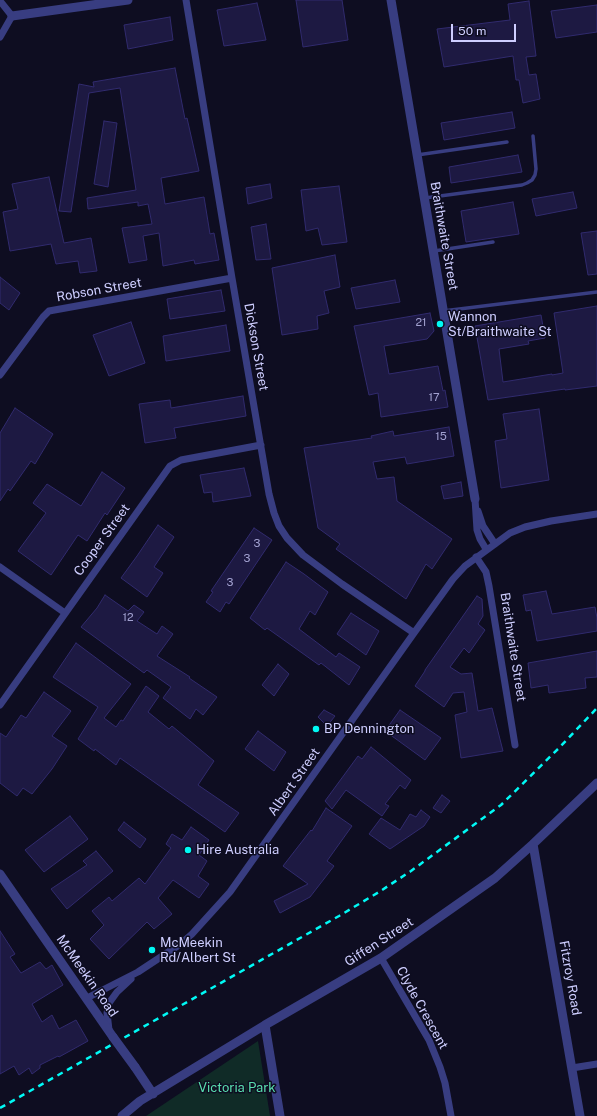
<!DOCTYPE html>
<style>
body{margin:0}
#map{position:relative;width:597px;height:1116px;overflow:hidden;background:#0e0d21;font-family:"Public Sans",sans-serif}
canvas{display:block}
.scale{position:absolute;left:451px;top:24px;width:65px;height:18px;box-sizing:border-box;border:2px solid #ceceff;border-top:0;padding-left:5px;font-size:12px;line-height:14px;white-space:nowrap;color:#ceceff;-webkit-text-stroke:3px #0e0d21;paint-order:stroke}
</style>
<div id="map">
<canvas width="597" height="1116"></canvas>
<div class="scale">50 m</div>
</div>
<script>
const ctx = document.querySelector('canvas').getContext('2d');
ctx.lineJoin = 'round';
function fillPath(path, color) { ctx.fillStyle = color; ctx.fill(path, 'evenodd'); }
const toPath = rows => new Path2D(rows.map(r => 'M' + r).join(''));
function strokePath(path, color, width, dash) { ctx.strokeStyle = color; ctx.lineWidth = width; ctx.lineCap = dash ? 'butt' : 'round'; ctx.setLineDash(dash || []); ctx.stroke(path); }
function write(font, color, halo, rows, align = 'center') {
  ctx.font = font + ' "Public Sans",sans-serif'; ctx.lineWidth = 3; ctx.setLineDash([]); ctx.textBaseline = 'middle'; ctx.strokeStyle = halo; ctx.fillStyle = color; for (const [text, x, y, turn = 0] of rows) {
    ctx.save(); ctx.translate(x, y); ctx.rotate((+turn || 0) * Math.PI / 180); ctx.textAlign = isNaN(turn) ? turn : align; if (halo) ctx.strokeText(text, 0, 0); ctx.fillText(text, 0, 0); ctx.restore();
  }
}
fillPath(toPath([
 [258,1041,270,1116,146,1116]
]), '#102b27');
const building = toPath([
 [296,0,342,0,348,40,303,47,296,0],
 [529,1,536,56,526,57,529,75,536,74,540,99,523,103,519,80,516,80,513,56,444,67,437,29,510,20,508,4,529,1],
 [257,3,266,40,224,46,217,10,257,3],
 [597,5,597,32,556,38,551,11,597,5],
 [170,17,173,40,128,49,124,25,170,17],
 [175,68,185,119,187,118,199,171,161,178,165,204,204,197,210,234,214,233,219,260,195,264,194,260,163,266,159,233,143,236,147,260,129,263,122,228,152,224,148,204,138,206,138,202,88,209,87,198,136,190,120,88,89,93,71,212,59,211,79,84,94,87,93,82,175,68],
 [512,112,515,128,444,140,441,123,512,112],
 [104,121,117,123,108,187,94,184,104,121],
 [518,155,522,172,451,183,449,167,518,155],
 [49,177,64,243,91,238,97,271,80,273,78,261,56,264,51,244,10,251,3,212,18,209,12,184,49,177],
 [270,184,272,198,248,204,246,188,270,184],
 [339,186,347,242,322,245,318,228,306,231,301,190,339,186],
 [573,192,577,208,536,216,532,199,573,192],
 [513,202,519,234,466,242,461,211,513,202],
 [266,224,271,259,256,260,251,227,266,224],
 [597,231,597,274,588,275,581,233,597,231],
 [335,255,340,287,324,291,329,313,317,316,318,329,282,335,272,268,335,255],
 [0,277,20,293,9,310,0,303,0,277],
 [395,280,400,302,356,309,351,288,395,280],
 [221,290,225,311,170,319,167,299,221,290],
 [597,306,597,386,565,390,565,389,488,400,475,326,541,315,545,338,528,341,529,344,499,349,503,382,552,374,552,375,563,373,554,313,597,306],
 [430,313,434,331,427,339,384,346,389,374,438,366,443,391,445,390,448,407,381,417,378,393,369,395,354,326,430,313],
 [131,322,145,363,109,376,93,335,131,322],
 [226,325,230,351,166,361,163,336,226,325],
 [243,396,246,416,174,428,176,438,145,443,139,404,170,400,171,408,243,396],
 [15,408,53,434,35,464,31,461,10,491,8,489,0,501,0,433,15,408],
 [539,409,549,480,501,488,495,441,507,439,503,414,539,409],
 [449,427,454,456,407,464,405,457,373,462,377,479,394,477,397,501,452,539,432,569,426,564,406,599,336,549,340,544,318,528,304,448,372,438,371,436,393,431,394,436,449,427],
 [244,468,251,496,213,502,212,492,204,493,200,475,244,468],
 [102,472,125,488,107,515,105,513,87,541,78,535,51,575,18,551,46,513,33,503,47,484,81,506,102,472],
 [461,482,463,496,444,499,441,486,461,482],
 [158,525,174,537,154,567,163,573,147,597,121,578,137,556,158,525],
 [254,528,272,540,229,604,226,602,220,612,206,602,213,592,211,591,254,528],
 [286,562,304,574,328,592,315,615,310,611,299,629,336,657,339,653,360,667,349,685,321,663,319,665,267,628,265,630,250,618,286,562],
 [546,591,552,614,595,607,597,618,597,631,537,641,531,610,526,611,523,595,546,591],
 [105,595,128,611,134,605,144,612,137,621,157,634,162,626,173,634,157,656,190,677,189,678,217,697,203,715,196,709,190,719,163,698,171,687,147,670,144,673,81,627,97,608,105,595],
 [477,596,482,599,483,616,478,624,485,630,469,653,464,648,450,667,461,674,472,673,478,711,492,708,503,751,461,758,455,715,467,712,464,692,453,693,444,707,415,686,425,671,425,670,477,596],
 [351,613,379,631,366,655,337,634,351,613],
 [76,643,131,684,104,718,116,727,121,720,123,721,146,686,159,696,148,712,169,729,172,726,214,761,198,785,239,813,225,832,120,758,116,765,95,749,94,751,78,739,98,707,53,677,76,643],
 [597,651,597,677,585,678,586,688,549,693,548,685,531,688,528,663,597,651],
 [278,664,289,674,274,696,262,685,278,664],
 [44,692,71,711,52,736,67,746,52,769,32,794,23,788,17,796,0,783,0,733,6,737,21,715,26,718,44,692],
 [324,710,335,716,327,726,318,717,324,710],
 [400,710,441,738,425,760,385,731,400,710],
 [258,731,286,752,274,771,245,749,258,731],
 [371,747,411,780,405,789,400,785,385,804,389,806,382,816,346,790,332,809,325,801,358,756,362,759,371,747],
 [442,795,450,801,441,813,433,808,442,795],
 [326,808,352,826,327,861,334,866,310,897,280,913,274,901,308,884,283,866,311,830,312,831,326,808],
 [421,810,430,817,424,826,390,849,369,834,381,818,400,830,410,814,416,817,421,810],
 [70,816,88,839,44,872,25,850,70,816],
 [124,822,146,839,140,848,118,830,124,822],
 [191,827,209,840,199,855,207,861,198,876,209,884,199,898,173,880,158,898,172,914,154,929,147,922,109,959,90,939,104,925,92,911,109,897,112,901,139,878,145,884,171,848,166,844,172,834,182,840,191,827],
 [96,851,113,871,67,909,51,889,87,865,83,861,96,851],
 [0,931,15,954,10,957,21,973,40,962,46,969,52,965,63,985,32,1004,42,1022,52,1015,59,1029,76,1020,88,1041,59,1057,58,1056,40,1065,40,1068,32,1074,29,1068,19,1075,14,1066,0,1074,0,931]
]);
fillPath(building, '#1d1942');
strokePath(building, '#312b6e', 1);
strokePath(toPath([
 [417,155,507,142],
 [425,198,522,185,527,183,532,180,535,175,536,169,533,136],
 [434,251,493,242],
 [443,311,597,292]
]), '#383d81', 3.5);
strokePath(toPath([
 [186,0,232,278,269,494,274,513,279,526,287,538,303,555,342,584,414,633],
 [0,1,12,16,0,37],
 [0,375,43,317,49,311,232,278],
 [475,499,477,530,480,539,486,549],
 [478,511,483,526,495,544],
 [476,557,486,572,489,586,515,745],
 [0,567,65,613],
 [0,705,170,466,181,460,261,445],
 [381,958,429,1040,440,1067,445,1083,451,1116],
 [87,998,138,972,182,943,192,934,230,892,414,633,453,579,465,566,510,533,525,527,551,521,597,514],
 [109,1030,107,1013,109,1003,117,992,131,979],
 [572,1068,597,1064]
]), '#383d81', 7);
strokePath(toPath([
 [391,0,475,499],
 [12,16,128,0],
 [533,844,580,1116],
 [0,874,113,1037],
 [265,1025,280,1116],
 [135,1067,153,1094],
 [122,1116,140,1101,265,1025,381,958,495,878,533,844,597,783]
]), '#383d81', 9);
strokePath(toPath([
 [0,1108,339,916,379,892,411,871,501,805,559,748,597,708]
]), '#00f9f5', 2.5, [6, 5]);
strokePath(toPath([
 [113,1037,135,1067]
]), '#383d81', 9);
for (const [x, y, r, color] of [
 [440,324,4,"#00f9f5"],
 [316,729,4,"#00f9f5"],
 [188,850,4,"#00f9f5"],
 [152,950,4,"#00f9f5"]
]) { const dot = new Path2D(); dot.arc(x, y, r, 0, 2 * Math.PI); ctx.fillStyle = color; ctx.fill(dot); strokePath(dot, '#0e0d21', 1.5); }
write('11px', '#a2a1d0', null, [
 ["21",421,323],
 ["17",434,398],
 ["15",441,437],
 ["3",257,544],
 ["3",247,559],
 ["3",230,583],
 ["12",128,618]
]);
write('13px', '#ceceff', '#0e0d21', [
 ["Braithwaite Street",444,236,80],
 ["Robson Street",99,290,-10],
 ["Dickson Street",256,347,80],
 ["Cooper Street",102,540,-54],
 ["Braithwaite Street",513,647,81],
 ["Albert Street",294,782,-55],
 ["Giffen Street",379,942,-33],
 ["McMeekin Road",87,976,55],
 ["Fitzroy Road",570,978,80],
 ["Clyde Crescent",422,1008,61]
]);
write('13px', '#ceceff', '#0e0d21', [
 ["Wannon",448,317],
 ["St/Braithwaite St",448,332],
 ["BP Dennington",324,729],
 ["Hire Australia",196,850],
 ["McMeekin",160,943],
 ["Rd/Albert St",160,958]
], 'left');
write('13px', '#59dfaf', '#0e0d21', [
 ["Victoria Park",237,1088]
]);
</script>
